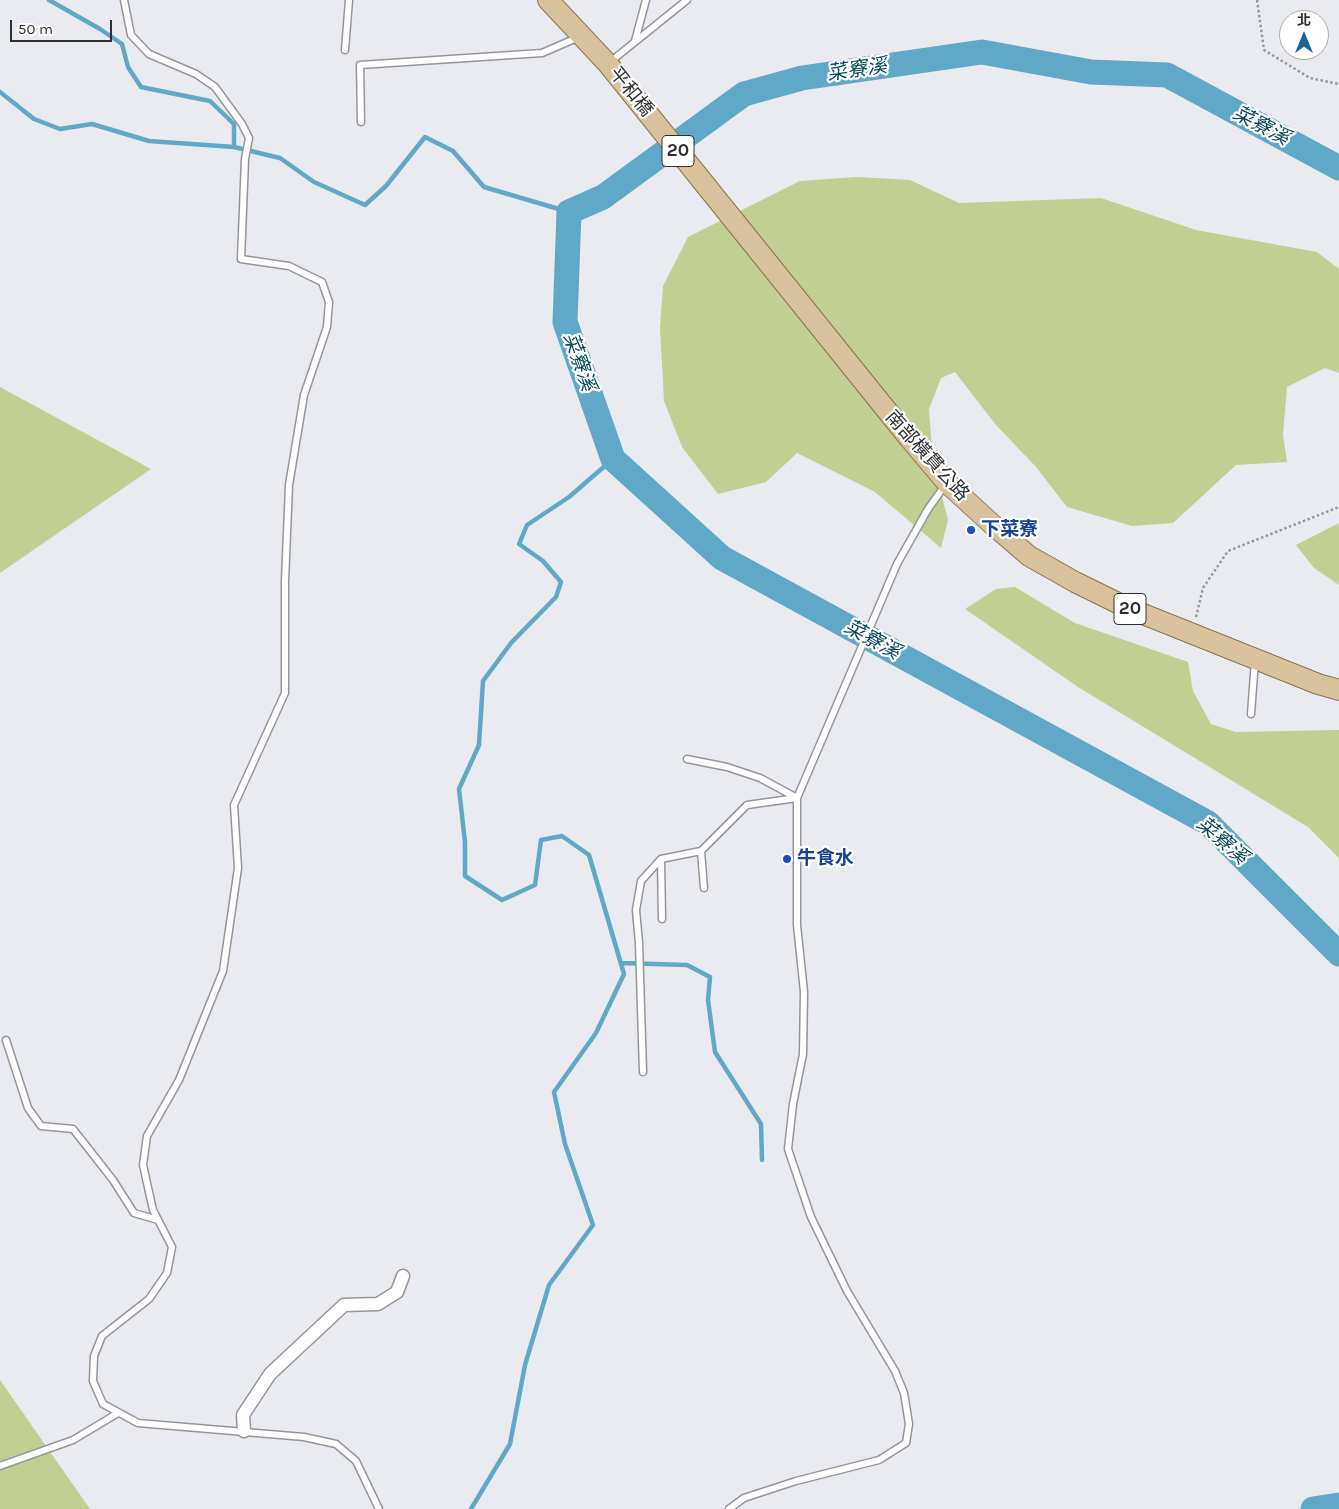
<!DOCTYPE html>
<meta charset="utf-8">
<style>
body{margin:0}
#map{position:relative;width:1339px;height:1509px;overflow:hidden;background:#e9ebf0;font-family:Karla,"Noto Sans TC",sans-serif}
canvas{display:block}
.north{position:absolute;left:1279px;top:10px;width:50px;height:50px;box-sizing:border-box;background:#fff;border:1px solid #ababac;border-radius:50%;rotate:0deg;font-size:14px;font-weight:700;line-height:20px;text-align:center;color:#2d2e30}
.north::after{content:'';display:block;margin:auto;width:18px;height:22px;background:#1a6599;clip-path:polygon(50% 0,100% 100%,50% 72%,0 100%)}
.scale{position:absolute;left:10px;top:20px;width:102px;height:22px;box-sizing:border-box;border:2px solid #2d2e30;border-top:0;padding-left:6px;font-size:15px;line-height:18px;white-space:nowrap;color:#2d2e30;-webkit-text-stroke:4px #fff;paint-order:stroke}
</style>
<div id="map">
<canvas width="1339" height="1509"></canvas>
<div class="north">北</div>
<div class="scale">50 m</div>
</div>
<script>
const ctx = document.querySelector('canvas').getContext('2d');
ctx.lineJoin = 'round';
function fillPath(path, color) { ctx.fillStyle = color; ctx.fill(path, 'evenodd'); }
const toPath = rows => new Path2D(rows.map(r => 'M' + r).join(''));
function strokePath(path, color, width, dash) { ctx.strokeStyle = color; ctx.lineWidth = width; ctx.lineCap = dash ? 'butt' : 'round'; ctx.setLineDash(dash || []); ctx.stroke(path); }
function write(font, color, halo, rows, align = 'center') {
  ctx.font = font + ' Karla,"Noto Sans TC",sans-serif'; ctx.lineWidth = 4.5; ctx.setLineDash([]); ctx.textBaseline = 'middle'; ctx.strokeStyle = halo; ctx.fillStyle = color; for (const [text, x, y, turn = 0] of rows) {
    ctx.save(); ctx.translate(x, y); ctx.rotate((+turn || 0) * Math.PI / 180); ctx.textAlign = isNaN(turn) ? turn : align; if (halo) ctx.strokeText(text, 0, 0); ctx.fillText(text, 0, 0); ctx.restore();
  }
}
fillPath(toPath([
 [857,177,910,180,959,203,1101,198,1196,230,1317,252,1339,269,1339,373,1325,368,1287,387,1283,435,1287,462,1236,465,1173,523,1132,526,1067,507,1036,467,996,425,955,372,941,378,929,409,933,462,948,520,941,548,875,492,797,453,766,482,718,494,682,447,664,401,660,328,663,286,688,237,800,181],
 [0,387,151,469,0,573],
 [1339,523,1339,585,1314,568,1296,545],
 [1015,587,1075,623,1188,662,1193,691,1211,724,1236,732,1339,730,1339,858,1308,827,1078,687,965,609,996,589],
 [0,1380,90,1509,0,1509]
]), '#c2cf92');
strokePath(toPath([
 [49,0,100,29,122,44,128,67,141,87,210,101,234,124,234,147],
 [0,92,34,119,60,129,92,124,149,141,234,147,280,158,314,182,365,205,386,186,425,137,453,151,484,187,569,212],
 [621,963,687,965,710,977,708,1000,715,1052,761,1124,762,1160],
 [471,1509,510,1444,525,1365,549,1285,593,1225,565,1144,554,1092,596,1033,624,974,589,855,562,836,541,840,535,885,502,900,465,876,465,842,459,789,479,745,483,681,511,643,556,597,561,582,543,561,519,544,527,525,569,497,613,459]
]), '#5fa8c7', 4.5);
strokePath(toPath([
 [1339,168,1167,75,1091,72,982,52,802,78,744,94,603,197,569,212,565,322,613,459,722,558,1208,823,1339,954],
 [1313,1509,1339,1505]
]), '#5fa8c7', 25);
const lane = toPath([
 [124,0,131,35,149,54,196,74,215,87,242,124,249,138,245,159,241,259,289,266,322,282,329,302,327,327,304,395,289,485,285,581,285,693,234,805,238,868,223,971,179,1080,147,1136,143,1165,153,1210,172,1247,167,1273,149,1299,102,1336,94,1356,93,1381,103,1404,138,1423,304,1437,336,1444,356,1461,379,1509],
 [635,41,646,0],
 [345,50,349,0],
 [610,62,687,0],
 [361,122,360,65,542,53,579,37],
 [1251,714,1255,661],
 [701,851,704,888],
 [661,859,662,919],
 [6,1040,28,1108,41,1126,73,1129,113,1180,134,1213,158,1220],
 [643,1072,639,943,636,910,641,881,661,859,701,851,747,805,797,798,760,778,727,767,687,759],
 [0,1466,73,1440,118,1413],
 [729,1509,744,1498,796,1481,879,1460,906,1443,909,1424,904,1393,895,1371,847,1291,811,1217,788,1149,793,1104,803,1054,804,992,797,925,797,798,897,564,928,509,946,484]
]);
const street = toPath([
 [244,1431,243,1415,270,1374,344,1305,378,1304,397,1292,403,1276]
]);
const primary = toPath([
 [548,0,608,64,909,438,947,483,993,525,1029,556,1075,582,1128,608,1318,684,1339,690]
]);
strokePath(lane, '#94969b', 9);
strokePath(street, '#94969b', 15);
strokePath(primary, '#8a744b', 22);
strokePath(toPath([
 [1257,0,1264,50,1310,78,1339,84],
 [1196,617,1203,588,1228,551,1339,507]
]), '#96989b', 2.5, [2.5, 2.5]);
strokePath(lane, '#fff', 6);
strokePath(street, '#fff', 12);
strokePath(primary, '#d7c29b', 20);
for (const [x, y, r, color] of [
 [971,530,5,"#1a4fb4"],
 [787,859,5,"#1a4fb4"]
]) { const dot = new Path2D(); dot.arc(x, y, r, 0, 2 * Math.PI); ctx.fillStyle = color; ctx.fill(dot); strokePath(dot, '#fff', 2); }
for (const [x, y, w] of [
 [678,151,32],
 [1130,609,32]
]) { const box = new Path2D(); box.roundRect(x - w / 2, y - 15.5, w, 31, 4); ctx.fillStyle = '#fff'; ctx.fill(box); strokePath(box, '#2d2e30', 1); }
write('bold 18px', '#2d2e30', null, [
 ["20",678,151],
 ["20",1130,609]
]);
write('19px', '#2d2e30', '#fff', [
 ["平和橋",631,92,51],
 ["南部橫貫公路",927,456,48]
]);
write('bold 19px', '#164399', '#fff', [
 ["下菜寮",981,530],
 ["牛食水",797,859]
], 'left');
write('italic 20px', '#05465c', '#fff', [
 ["菜竂溪",857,70,-8],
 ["菜竂溪",1261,126,28],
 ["菜竂溪",579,362,71],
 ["菜竂溪",872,640,29],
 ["菜竂溪",1222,841,41]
]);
</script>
